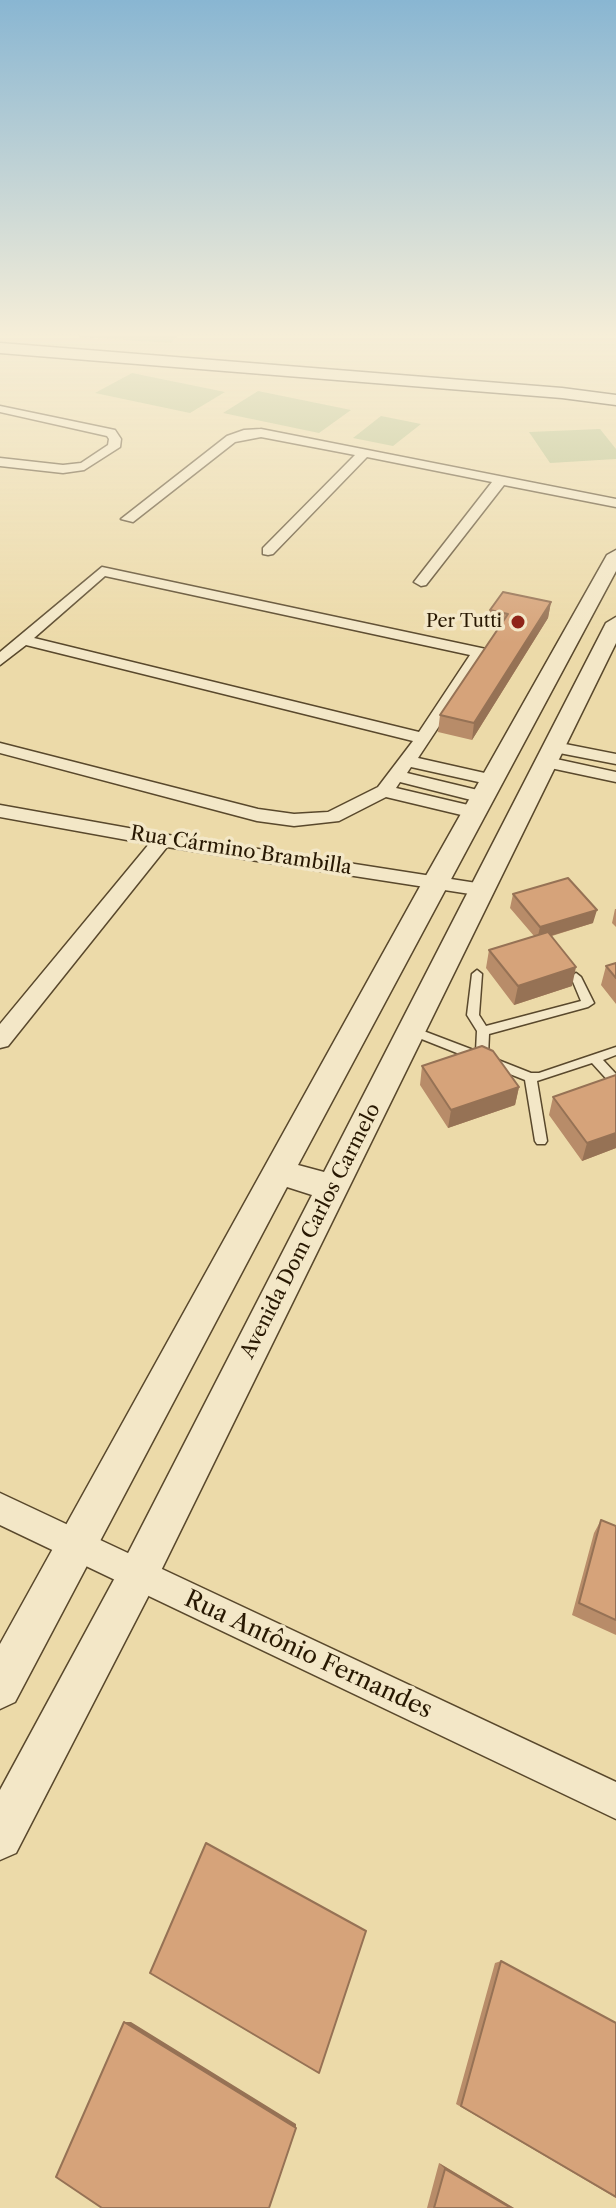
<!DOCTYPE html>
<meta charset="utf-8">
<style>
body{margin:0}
canvas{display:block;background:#ecdaa9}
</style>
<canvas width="616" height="2208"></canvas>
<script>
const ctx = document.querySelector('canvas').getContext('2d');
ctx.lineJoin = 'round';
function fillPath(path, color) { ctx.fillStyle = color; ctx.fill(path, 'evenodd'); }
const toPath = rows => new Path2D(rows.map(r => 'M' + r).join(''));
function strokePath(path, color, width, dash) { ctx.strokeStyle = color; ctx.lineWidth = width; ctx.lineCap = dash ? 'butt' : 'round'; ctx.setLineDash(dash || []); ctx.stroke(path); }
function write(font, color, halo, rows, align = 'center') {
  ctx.font = font + ' "Libre Caslon Text",serif'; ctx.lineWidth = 7; ctx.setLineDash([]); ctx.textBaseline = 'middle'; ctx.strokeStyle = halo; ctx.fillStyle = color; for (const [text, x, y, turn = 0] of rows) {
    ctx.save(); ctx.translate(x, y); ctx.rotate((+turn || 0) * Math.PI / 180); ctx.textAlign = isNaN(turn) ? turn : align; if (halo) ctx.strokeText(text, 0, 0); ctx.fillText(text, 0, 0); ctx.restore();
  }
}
fillPath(toPath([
 [81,333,180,333,171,343,78,337],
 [132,373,225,392,190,413,95,393],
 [258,391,351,410,319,433,223,413],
 [381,416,421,424,393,446,353,438],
 [600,429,616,449,616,459,550,463,529,432]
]), '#b5c08a');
const service = toPath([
 [477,970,482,974,479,1015,486,1026,581,1001,571,977,576,973,581,977,594,1003,588,1007,489,1034,488,1056,531,1073,539,1073,616,1047,616,1055,603,1060,616,1074,616,1086,612,1085,592,1063,537,1081,547,1141,545,1144,537,1144,535,1141,525,1080,409,1034,407,1031,413,1027,476,1051,477,1031,467,1015,472,974,477,970]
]);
const minor = toPath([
 [0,406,115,430,121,439,120,447,84,470,63,473,0,466,0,458,63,465,81,463,108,445,109,439,107,436,0,412,0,406],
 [261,429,616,499,616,507,504,485,426,585,421,586,414,582,492,482,367,457,273,554,268,555,263,554,263,548,355,455,261,437,235,442,133,522,121,519,227,436,244,430,261,429],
 [102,567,486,649,488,652,418,758,498,776,501,780,492,785,411,767,407,773,490,793,492,797,483,803,400,782,396,788,481,808,483,812,474,818,386,797,339,821,294,826,257,821,0,753,0,743,258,809,294,814,328,812,378,787,413,741,26,645,0,665,0,652,102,567],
 [105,576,470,655,419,732,34,638,105,576],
 [555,742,616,754,616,764,549,751,546,747,549,743,555,742],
 [547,757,616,772,616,782,541,766,538,762,541,758,547,757],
 [0,805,162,834,483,884,493,890,483,896,167,847,8,1046,0,1048,0,1024,149,844,0,817,0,805],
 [0,1493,616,1782,616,1819,0,1525,0,1493]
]);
const tertiary = toPath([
 [616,550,616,571,298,1165,324,1172,606,623,616,617,616,643,152,1589,16,1853,0,1860,0,1790,124,1561,312,1195,287,1187,15,1702,0,1709,0,1644,423,881,607,555,616,550]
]);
const secondary = toPath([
 [0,343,562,388,616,395,616,405,562,398,0,353,0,343]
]);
strokePath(service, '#59482c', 3);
strokePath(minor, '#59482c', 3);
strokePath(tertiary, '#59482c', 3);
strokePath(secondary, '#281802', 3);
fillPath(service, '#f3e7c7');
fillPath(minor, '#f3e7c7');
fillPath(tertiary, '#f3e7c7');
fillPath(secondary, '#f3e7c7');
fillPath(toPath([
 [551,602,548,618,472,740,438,732,440,715,498,629,488,627,490,610],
 [513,894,593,923,552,936,572,986,514,1005,486,968,489,950,534,936,510,908],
 [615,909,616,909,616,927,612,923],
 [616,963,616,1004,601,985,606,966],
 [422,1066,519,1087,515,1105,448,1128,420,1085],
 [616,1075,616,1148,582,1161,549,1115,553,1097],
 [601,1520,616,1526,616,1635,572,1615,594,1533],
 [501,1961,616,2023,616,2198,456,2104,495,1963],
 [439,2163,514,2208,427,2208]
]), '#b88c69');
fillPath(toPath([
 [551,602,548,618,472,740,474,723],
 [597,910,593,923,537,940,540,927],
 [576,967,572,986,514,1005,518,986],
 [519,1087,515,1105,448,1128,451,1110],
 [616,1133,616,1148,582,1161,587,1143],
 [124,2022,131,2022,296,2124,296,2128],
 [439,2163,514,2208,511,2208,445,2169]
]), '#967255');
const building = toPath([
 [503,592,551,602,474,723,440,715,508,614,490,610,503,592],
 [568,878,597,910,540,927,513,894,568,878],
 [548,932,576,967,518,986,489,950,548,932],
 [616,963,616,978,606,966,616,963],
 [482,1046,493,1051,519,1087,451,1110,422,1066,482,1046],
 [616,1075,616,1133,587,1143,553,1097,616,1075],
 [601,1520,616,1526,616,1620,579,1603,601,1520],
 [206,1843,366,1931,319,2073,150,1973,206,1843],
 [501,1961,616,2023,616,2197,461,2106,501,1961],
 [124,2022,296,2128,269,2208,102,2208,56,2177,124,2022],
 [445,2169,511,2208,434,2208,445,2169]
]);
fillPath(building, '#d6a37a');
strokePath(building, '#967255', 2);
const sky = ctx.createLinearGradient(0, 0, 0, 643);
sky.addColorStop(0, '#89b6d2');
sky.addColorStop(0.52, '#f6eed8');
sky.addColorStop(1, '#f6eed800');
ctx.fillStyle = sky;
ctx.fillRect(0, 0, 616, 643);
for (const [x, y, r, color] of [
 [518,622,8,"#8f2418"]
]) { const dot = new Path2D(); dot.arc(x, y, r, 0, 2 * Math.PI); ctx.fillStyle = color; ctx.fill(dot); strokePath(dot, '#f3e7c7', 3); }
write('18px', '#281802', '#f3e7c7', [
 ["Per Tutti",502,622]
], 'right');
write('20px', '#281802', '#f3e7c7', [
 ["Rua Cármino Brambilla",241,851,9],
 ["Avenida Dom Carlos Carmelo",311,1231,-63]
]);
write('24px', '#281802', '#f3e7c7', [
 ["Rua Antônio Fernandes",308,1655,25]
]);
</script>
